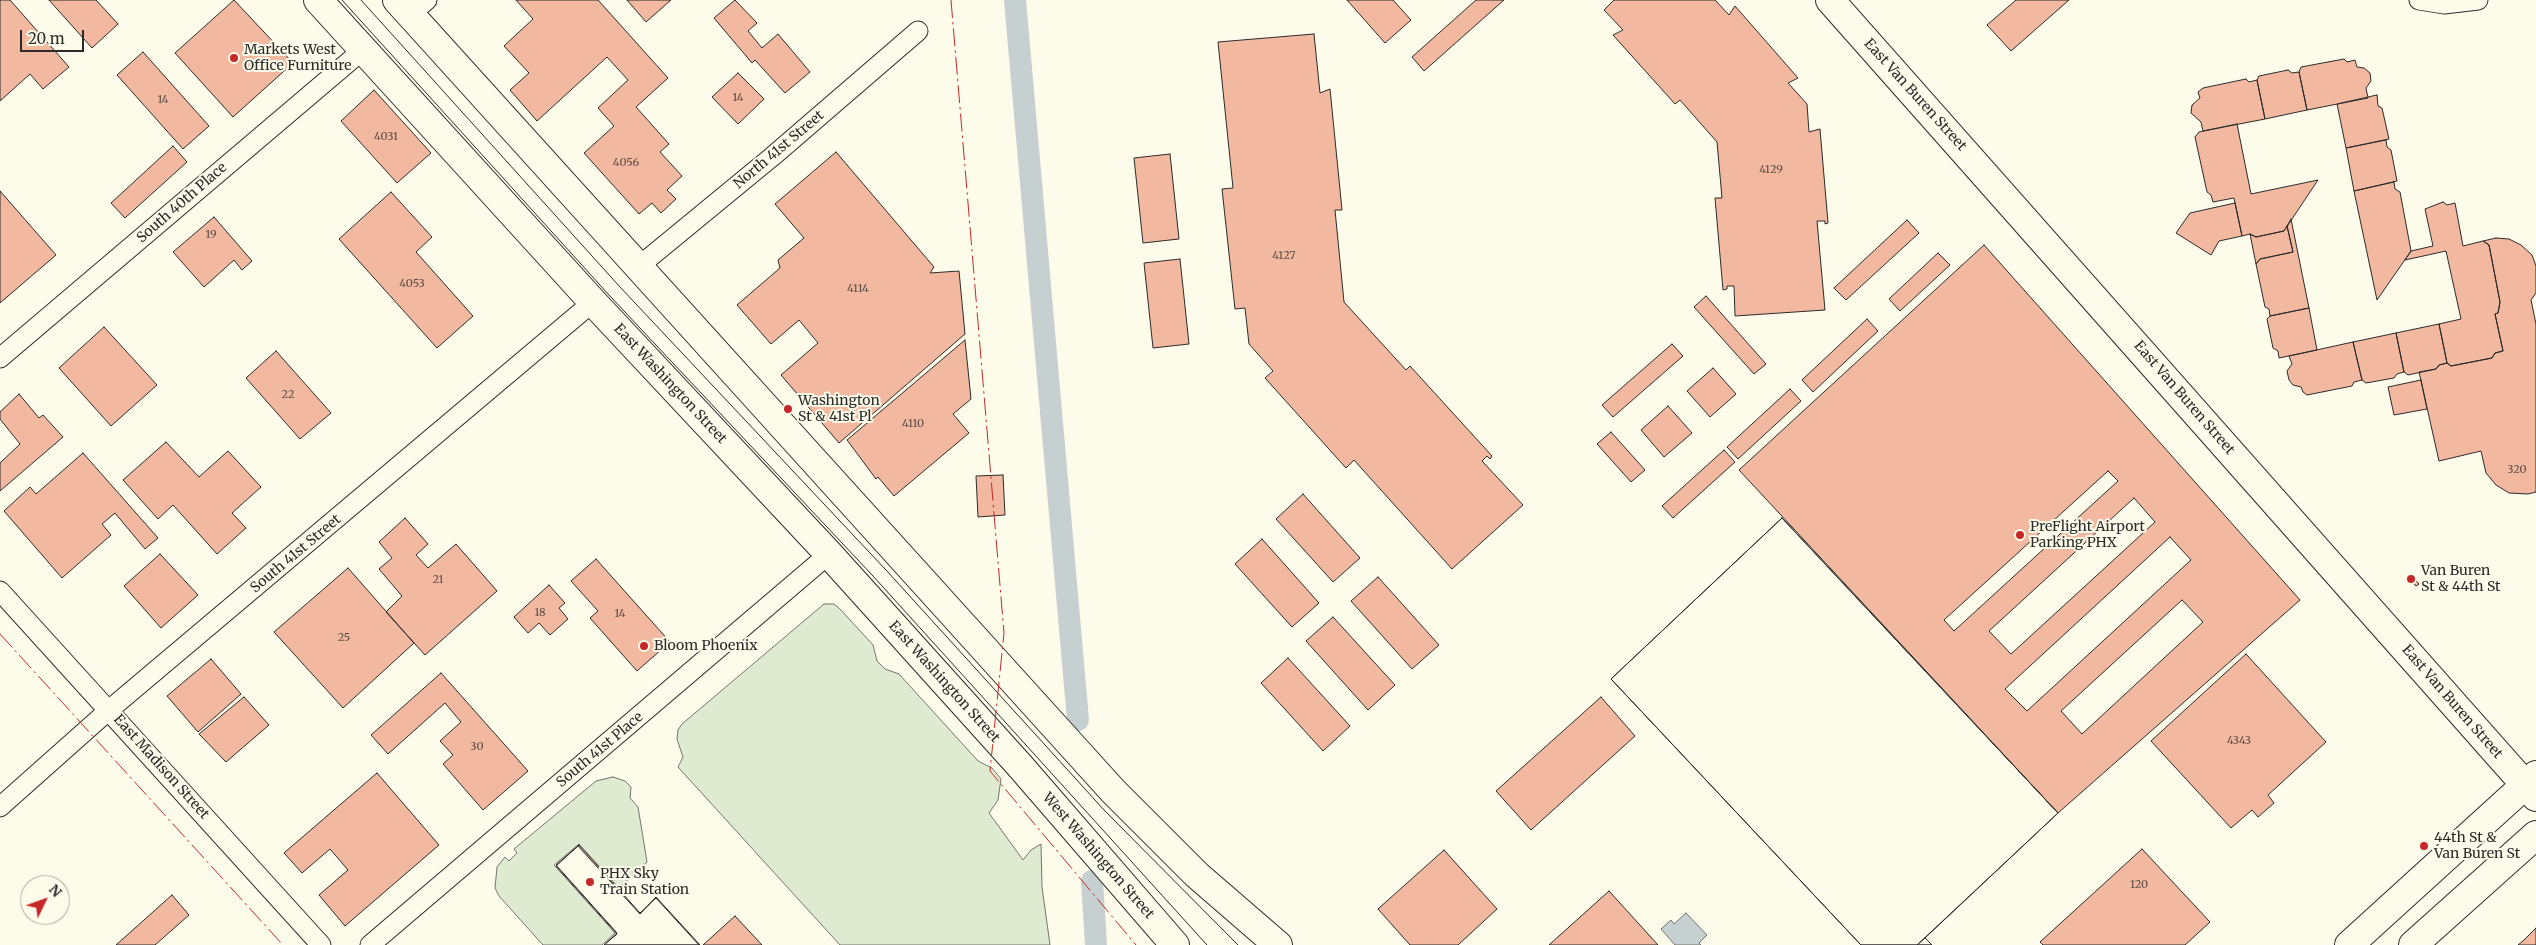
<!DOCTYPE html>
<style>
body{margin:0}
#map{position:relative;width:2536px;height:945px;overflow:hidden;background:#fdfbea;font-family:Merriweather,serif}
canvas{display:block}
.north{position:absolute;left:20px;top:875px;width:50px;height:50px;box-sizing:border-box;background:#fdfbea;border:1px solid #a9a89e;border-radius:50%;rotate:48deg;font-size:14px;font-weight:700;line-height:20px;text-align:center;color:#2b2b2b}
.north::after{content:'';display:block;margin:auto;width:18px;height:22px;background:#c62828;clip-path:polygon(50% 0,100% 100%,50% 72%,0 100%)}
.scale{position:absolute;left:20px;top:30px;width:64px;height:22px;box-sizing:border-box;border:2px solid #2b2b2b;border-top:0;padding-left:6px;font-size:15px;line-height:18px;white-space:nowrap;color:#2b2b2b;-webkit-text-stroke:4px #fdfbea;paint-order:stroke}
</style>
<div id="map">
<canvas width="2536" height="945"></canvas>
<div class="north">N</div>
<div class="scale">20 m</div>
</div>
<script>
const ctx = document.querySelector('canvas').getContext('2d');
ctx.lineJoin = 'round';
function fillPath(path, color) { ctx.fillStyle = color; ctx.fill(path, 'evenodd'); }
const toPath = rows => new Path2D(rows.map(r => 'M' + r).join(''));
function strokePath(path, color, width, dash) { ctx.strokeStyle = color; ctx.lineWidth = width; ctx.lineCap = dash ? 'butt' : 'round'; ctx.setLineDash(dash || []); ctx.stroke(path); }
function write(font, color, halo, rows, align = 'center') {
  ctx.font = font + ' Merriweather,serif'; ctx.lineWidth = 4; ctx.setLineDash([]); ctx.textBaseline = 'middle'; ctx.strokeStyle = halo; ctx.fillStyle = color; for (const [text, x, y, turn = 0] of rows) {
    ctx.save(); ctx.translate(x, y); ctx.rotate((+turn || 0) * Math.PI / 180); ctx.textAlign = isNaN(turn) ? turn : align; if (halo) ctx.strokeText(text, 0, 0); ctx.fillText(text, 0, 0); ctx.restore();
  }
}
const green = toPath([
 [824,604,834,604,840,609,873,645,877,661,885,669,899,674,978,761,992,768,1001,779,998,800,989,813,1023,860,1031,850,1041,844,1042,887,1050,945,840,945,678,767,683,757,677,739,678,730,682,724,824,604],
 [613,777,625,781,631,787,630,798,638,807,647,862,619,888,579,844,554,865,615,933,602,945,543,945,499,896,495,888,497,867,505,857,509,861,517,853,514,849,596,781,613,777]
]);
fillPath(green, '#deebd1');
strokePath(green, '#74746e', 1);
const water = toPath([
 [1686,913,1707,935,1699,943,1701,945,1675,945,1661,929,1671,920,1674,924,1686,913]
]);
fillPath(water, '#c7d0d0');
strokePath(water, '#74746e', 1);
strokePath(toPath([
 [1015,0,1078,720],
 [1092,881,1096,945]
]), '#c7d0d0', 22);
const building = toPath([
 [0,0,10,0,69,67,43,89,30,74,0,101,0,0],
 [49,0,96,0,118,24,92,48,49,0],
 [234,0,293,63,233,117,175,53,234,0],
 [516,0,598,0,668,78,636,107,669,144,660,152,682,176,667,190,676,199,661,213,652,203,639,214,584,153,614,126,598,108,628,80,607,57,537,121,510,90,529,73,504,46,533,19,516,0],
 [627,0,671,0,646,22,627,0],
 [735,0,757,23,748,31,762,48,778,34,810,72,785,93,755,60,752,63,714,18,735,0],
 [1347,0,1393,0,1411,20,1385,43,1347,0],
 [1476,0,1504,0,1424,71,1412,57,1476,0],
 [1614,0,1715,0,1729,15,1735,6,1798,78,1788,83,1807,104,1809,132,1820,129,1828,223,1825,224,1825,221,1817,221,1825,310,1735,316,1734,286,1727,286,1727,289,1723,290,1715,198,1722,198,1717,142,1680,100,1675,104,1613,35,1623,30,1604,10,1614,0],
 [2016,0,2069,0,2011,51,1987,25,2016,0],
 [1314,34,1320,93,1330,89,1342,210,1335,210,1344,302,1406,370,1410,366,1492,456,1490,459,1487,456,1482,461,1523,505,1452,569,1354,460,1346,468,1265,378,1273,371,1249,344,1245,308,1235,309,1222,189,1233,188,1218,42,1314,34],
 [143,52,209,126,183,149,117,75,143,52],
 [2344,59,2347,62,2355,60,2357,67,2364,68,2370,73,2371,81,2366,88,2368,98,2307,110,2299,72,2301,67,2344,59],
 [2288,70,2292,73,2299,72,2307,110,2265,119,2257,80,2259,76,2288,70],
 [738,73,764,99,738,124,712,97,738,73],
 [2246,79,2249,82,2257,80,2265,119,2203,131,2201,122,2191,113,2192,105,2200,98,2198,92,2203,88,2246,79],
 [374,90,431,153,397,183,341,121,374,90],
 [2377,95,2378,106,2382,108,2389,139,2346,148,2337,104,2377,95],
 [2237,124,2251,194,2318,180,2284,231,2256,237,2250,234,2242,236,2234,198,2213,202,2211,195,2207,192,2195,137,2199,132,2237,124],
 [2386,140,2387,147,2391,150,2397,181,2354,191,2346,148,2386,140],
 [173,146,187,162,125,218,111,203,173,146],
 [836,152,934,267,930,273,959,271,965,334,839,443,781,375,818,343,799,320,771,344,737,305,780,268,778,260,804,238,775,204,836,152],
 [1170,154,1179,239,1143,243,1134,158,1170,154],
 [2394,182,2395,189,2400,192,2411,251,2377,300,2354,191,2394,182],
 [0,191,56,255,0,303,0,191],
 [391,192,432,237,416,252,473,316,437,348,339,239,391,192],
 [2443,202,2447,205,2455,203,2463,246,2483,241,2489,245,2500,302,2498,313,2495,314,2503,351,2495,353,2492,358,2451,366,2447,363,2439,324,2461,319,2446,251,2405,260,2411,251,2433,246,2425,209,2443,202],
 [2235,203,2242,236,2219,241,2211,255,2176,233,2190,213,2235,203],
 [214,217,252,261,242,270,234,260,204,287,173,252,214,217],
 [2291,219,2309,308,2270,316,2269,309,2265,307,2256,264,2260,259,2293,252,2287,226,2291,219],
 [1907,220,1919,233,1846,300,1834,288,1907,220],
 [2287,226,2293,252,2260,259,2256,264,2250,234,2256,237,2284,231,2287,226],
 [2496,238,2509,239,2521,245,2532,255,2536,266,2536,293,2531,300,2536,324,2536,492,2528,494,2509,493,2496,485,2486,473,2481,451,2439,461,2419,372,2436,369,2439,365,2447,363,2451,366,2492,358,2495,353,2503,351,2495,314,2498,313,2500,302,2489,245,2483,241,2496,238],
 [1984,245,2300,600,2058,813,1739,470,1984,245],
 [1938,253,1950,265,1900,311,1889,299,1938,253],
 [1180,259,1189,344,1153,348,1144,263,1180,259],
 [1706,296,1766,364,1754,374,1694,307,1706,296],
 [2309,308,2317,350,2279,358,2278,351,2273,348,2267,319,2270,316,2309,308],
 [1867,319,1878,331,1813,392,1802,380,1867,319],
 [2439,324,2447,363,2439,365,2436,369,2408,375,2404,372,2396,333,2439,324],
 [104,327,157,385,111,426,59,368,104,327],
 [2396,333,2404,372,2397,374,2394,378,2366,383,2362,380,2353,342,2396,333],
 [965,340,971,399,953,414,969,433,894,496,878,477,876,479,847,440,965,340],
 [2353,342,2362,380,2354,382,2352,386,2307,395,2303,392,2301,387,2293,385,2289,380,2287,371,2292,364,2289,356,2353,342],
 [1672,344,1683,356,1613,417,1602,405,1672,344],
 [276,351,331,413,300,439,246,378,276,351],
 [1713,368,1736,394,1710,417,1687,391,1713,368],
 [2421,380,2427,409,2394,415,2388,387,2421,380],
 [1790,389,1801,401,1738,459,1727,447,1790,389],
 [19,394,39,418,43,415,63,437,0,491,0,463,20,444,0,419,0,412,19,394],
 [1668,406,1692,433,1664,457,1641,430,1668,406],
 [1611,432,1645,470,1631,482,1597,444,1611,432],
 [166,442,199,477,228,451,261,487,232,513,246,528,217,554,173,505,158,519,123,480,166,442],
 [1724,450,1735,462,1673,518,1662,506,1724,450],
 [83,453,158,538,145,549,115,513,102,524,111,535,62,578,4,511,30,487,36,494,83,453],
 [2108,471,2118,481,1954,631,1944,620,2108,471],
 [1003,475,1005,515,978,517,976,476,1003,475],
 [1303,494,1360,558,1333,582,1276,519,1303,494],
 [2134,498,2155,522,2011,654,1989,631,2134,498],
 [405,518,428,544,416,555,428,568,456,544,497,591,425,655,386,612,402,596,379,569,392,558,379,542,405,518],
 [1782,518,2058,813,1925,938,1932,945,1861,945,1611,679,1782,518],
 [1782,518,2058,813,1917,945,1861,945,1611,679,1782,518],
 [2170,537,2191,560,2027,711,2005,689,2170,537],
 [1262,539,1319,603,1292,627,1235,564,1262,539],
 [160,554,198,595,161,628,124,586,160,554],
 [596,559,670,642,637,671,590,618,598,611,571,581,596,559],
 [348,568,414,643,343,708,274,632,348,568],
 [2411,575,2419,584,2416,586,2409,578,2411,575],
 [1378,577,1439,645,1412,669,1351,601,1378,577],
 [549,585,565,603,559,608,568,619,550,635,539,623,528,633,514,617,549,585],
 [2182,600,2203,622,2082,734,2061,711,2182,600],
 [1333,617,1395,685,1368,710,1306,641,1333,617],
 [2246,654,2326,742,2268,795,2274,803,2258,817,2252,810,2231,828,2151,741,2246,654],
 [1288,658,1350,726,1323,751,1261,683,1288,658],
 [211,659,241,694,198,732,167,696,211,659],
 [441,673,528,771,483,810,443,764,453,755,440,741,461,722,445,703,388,754,371,735,441,673],
 [244,697,269,725,226,762,199,734,244,697],
 [1601,697,1635,736,1531,830,1496,791,1601,697],
 [377,773,439,845,345,926,319,895,348,870,330,849,302,873,284,853,377,773],
 [579,845,640,913,656,898,699,945,604,945,617,933,556,865,579,845],
 [578,846,640,914,656,897,700,945,604,945,617,934,556,866,578,846],
 [2142,849,2210,922,2185,945,2043,945,2040,942,2142,849],
 [1444,850,1497,909,1458,945,1410,945,1378,909,1444,850],
 [1609,891,1658,945,1549,945,1609,891],
 [172,895,189,915,155,945,116,945,172,895],
 [735,916,762,945,703,945,735,916],
 [2536,928,2536,945,2518,945,2524,940,2536,928],
 [1925,938,1932,945,1917,945,1925,938]
]);
fillPath(building, '#f2b8a0');
strokePath(building, '#2b2b2b', 1);
const street = toPath([
 [2419,0,2444,4,2478,0],
 [410,15,427,0],
 [638,267,773,156,918,31],
 [0,358,364,49],
 [0,591,321,945],
 [0,807,109,710,593,302],
 [370,945,829,554]
]);
const primary = toPath([
 [318,0,593,302,829,554,1021,767,1175,945],
 [397,0,1113,791,1197,875,1278,945],
 [1830,0,2536,797],
 [2349,945,2536,775],
 [2413,945,2536,835]
]);
strokePath(street, '#2b2b2b', 21);
strokePath(primary, '#2b2b2b', 30);
strokePath(street, '#fdfbea', 19);
strokePath(primary, '#fdfbea', 28);
strokePath(toPath([
 [342,0,609,295,873,576,1207,945],
 [361,0,620,287,886,570,1105,811,1238,945]
]), '#2b2b2b', 1);
strokePath(toPath([
 [951,0,1004,633,990,771,1136,945],
 [0,634,283,945]
]), '#c62828', 1, [18, 4, 2.5, 4]);
for (const [x, y, r, color] of [
 [234,58,5,"#c62828"],
 [788,409,5,"#c62828"],
 [2020,535,5,"#c62828"],
 [2411,579,5,"#c62828"],
 [644,646,5,"#c62828"],
 [2424,846,5,"#c62828"],
 [590,882,5,"#c62828"]
]) { const dot = new Path2D(); dot.arc(x, y, r, 0, 2 * Math.PI); ctx.fillStyle = color; ctx.fill(dot); strokePath(dot, '#fdfbea', 2); }
write('11px', '#5d4e48', null, [
 ["14",738,98],
 ["14",163,100],
 ["4031",386,137],
 ["4056",626,163],
 ["4129",1771,170],
 ["19",211,235],
 ["4127",1284,256],
 ["4053",412,284],
 ["4114",858,289],
 ["22",288,395],
 ["4110",913,424],
 ["320",2517,470],
 ["21",438,580],
 ["18",540,613],
 ["14",620,614],
 ["25",344,638],
 ["4343",2239,741],
 ["30",477,747],
 ["120",2139,885]
]);
write('14px', '#2b2b2b', '#fdfbea', [
 ["Markets West",244,50],
 ["Office Furniture",244,66],
 ["Washington",798,401],
 ["St & 41st Pl",798,417],
 ["PreFlight Airport",2030,527],
 ["Parking PHX",2030,543],
 ["Van Buren",2421,571],
 ["St & 44th St",2421,587],
 ["Bloom Phoenix",654,646],
 ["44th St &",2434,838],
 ["Van Buren St",2434,854],
 ["PHX Sky",600,874],
 ["Train Station",600,890]
], 'left');
write('14px', '#2b2b2b', '#fdfbea', [
 ["East Van Buren Street",1915,95,48],
 ["North 41st Street",779,150,-40],
 ["South 40th Place",182,203,-41],
 ["East Washington Street",670,384,47],
 ["East Van Buren Street",2184,398,49],
 ["South 41st Street",296,554,-40],
 ["East Washington Street",944,682,48],
 ["East Van Buren Street",2452,702,49],
 ["South 41st Place",600,750,-40],
 ["East Madison Street",161,767,48],
 ["West Washington Street",1098,856,49]
]);
</script>
